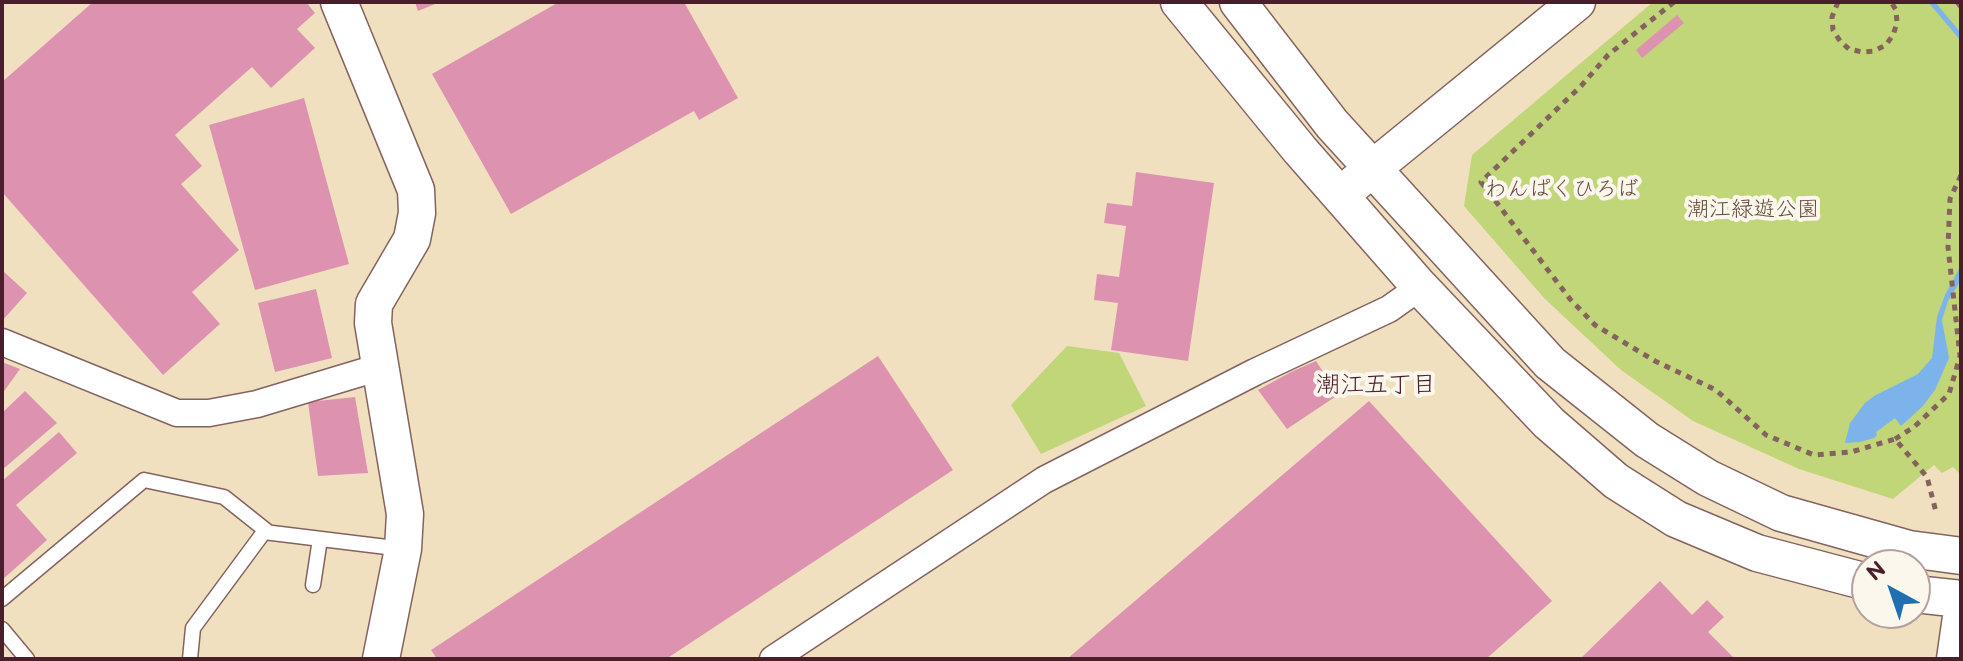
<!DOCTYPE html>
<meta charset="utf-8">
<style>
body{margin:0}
#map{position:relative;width:1963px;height:661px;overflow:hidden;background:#f0e0c0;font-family:"Balsamiq Sans",sans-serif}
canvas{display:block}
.frame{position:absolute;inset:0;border:4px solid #4a1f2b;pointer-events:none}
.north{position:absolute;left:1851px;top:549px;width:80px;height:80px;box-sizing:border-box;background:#fbf7ec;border:2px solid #b4a19f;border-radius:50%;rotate:320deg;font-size:22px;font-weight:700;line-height:32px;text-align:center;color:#4a1f2b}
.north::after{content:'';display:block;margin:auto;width:28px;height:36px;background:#1f6fb2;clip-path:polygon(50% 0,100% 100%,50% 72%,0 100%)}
</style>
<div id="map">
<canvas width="1963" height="661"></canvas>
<div class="frame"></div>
<div class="north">N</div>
</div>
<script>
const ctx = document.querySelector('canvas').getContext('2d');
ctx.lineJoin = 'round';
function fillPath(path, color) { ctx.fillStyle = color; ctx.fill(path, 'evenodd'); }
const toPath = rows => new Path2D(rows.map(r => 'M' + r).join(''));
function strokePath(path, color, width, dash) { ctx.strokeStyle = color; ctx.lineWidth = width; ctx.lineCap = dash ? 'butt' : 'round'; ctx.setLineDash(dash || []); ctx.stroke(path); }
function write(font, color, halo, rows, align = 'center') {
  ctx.font = font + ' "Balsamiq Sans","Klee One",sans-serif'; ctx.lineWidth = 8; ctx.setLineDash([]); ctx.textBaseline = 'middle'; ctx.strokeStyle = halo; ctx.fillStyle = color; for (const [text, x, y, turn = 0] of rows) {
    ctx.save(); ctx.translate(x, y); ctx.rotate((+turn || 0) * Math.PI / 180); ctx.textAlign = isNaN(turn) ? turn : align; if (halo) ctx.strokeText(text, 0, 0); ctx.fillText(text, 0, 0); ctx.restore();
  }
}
fillPath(toPath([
 [1653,2,1961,2,1961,475,1953,467,1942,473,1934,465,1893,499,1799,469,1693,421,1621,370,1544,298,1464,206,1472,155],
 [1067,346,1119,353,1146,406,1041,454,1011,405]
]), '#c1d579');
fillPath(toPath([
 [1928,2,1935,2,1961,33,1961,41],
 [1961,265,1961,280,1948,301,1942,320,1949,358,1935,390,1922,407,1901,426,1895,418,1876,432,1877,435,1874,438,1860,442,1845,443,1850,423,1865,403,1874,396,1918,374,1932,358,1937,317,1945,295]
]), '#7cb3eb');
fillPath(toPath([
 [93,2,306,2,315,13,297,29,315,48,271,88,252,67,175,135,202,166,181,184,239,250,192,292,220,324,163,375,2,192,2,82],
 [415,2,440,2,418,11],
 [559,2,684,2,738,98,699,120,694,111,511,214,432,74],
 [1677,15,1684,23,1642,58,1636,50],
 [304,98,349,264,255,290,209,125],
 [1136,172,1214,183,1188,361,1111,350,1118,303,1094,300,1097,274,1119,277,1126,226,1104,223,1107,203,1132,206],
 [2,270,27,293,2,321],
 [316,289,332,358,275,372,258,303],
 [878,356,953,470,666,659,437,659,431,650],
 [1316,361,1338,395,1287,429,1258,390,1291,372],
 [2,362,20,369,2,394],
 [25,391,57,423,2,470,2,413],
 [355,397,368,473,318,476,308,402],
 [1369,401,1552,601,1486,659,1067,659],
 [59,432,77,453,16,505,47,540,2,580,2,481],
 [1660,581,1692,615,1707,600,1724,617,1708,632,1735,659,1580,659]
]), '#dd93b0');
const lane = toPath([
 [313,585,320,539],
 [2,599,144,480,224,497,268,532],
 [2,629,27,659],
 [190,659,193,628,264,532,403,549]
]);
const street = toPath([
 [2,342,177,413,209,413,257,404,380,367],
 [773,659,1044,480,1255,372,1389,309,1420,287]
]);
const secondary = toPath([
 [339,2,416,190,417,213,412,239,374,304,373,323,405,514,403,549,381,659],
 [1179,2,1300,150,1420,287,1549,423,1616,481,1676,519,1757,553,1867,582],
 [1238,2,1332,124,1550,363,1647,440,1708,478,1781,513,1909,549,1961,556],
 [1355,183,1577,2],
 [1915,594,1961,599],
 [1955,659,1961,617]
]);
strokePath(lane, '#84635f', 17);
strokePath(street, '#84635f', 29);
strokePath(secondary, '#84635f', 39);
strokePath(toPath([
 [1674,2,1608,55,1581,86,1481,182,1570,299,1595,325,1655,361,1716,390,1766,435,1814,455,1851,452,1895,439,1927,477,1936,512],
 [1838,2,1832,17,1833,30,1840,41,1849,49,1862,52,1874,51,1886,45,1893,35,1897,23,1896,10,1891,2],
 [1957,2,1961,7],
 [1895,439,1914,427,1949,394,1960,356,1948,247,1950,199,1961,175]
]), '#84635f', 5, [6, 6]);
strokePath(lane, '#fff', 14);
strokePath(street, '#fff', 26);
strokePath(secondary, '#fff', 36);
write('22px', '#684c3e', '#fbf7ec', [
 ["わんぱくひろば",1562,190],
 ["潮江緑遊公園",1753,210]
]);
write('24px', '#4a1f2b', '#fbf7ec', [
 ["潮江五丁目",1376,386]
]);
</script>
